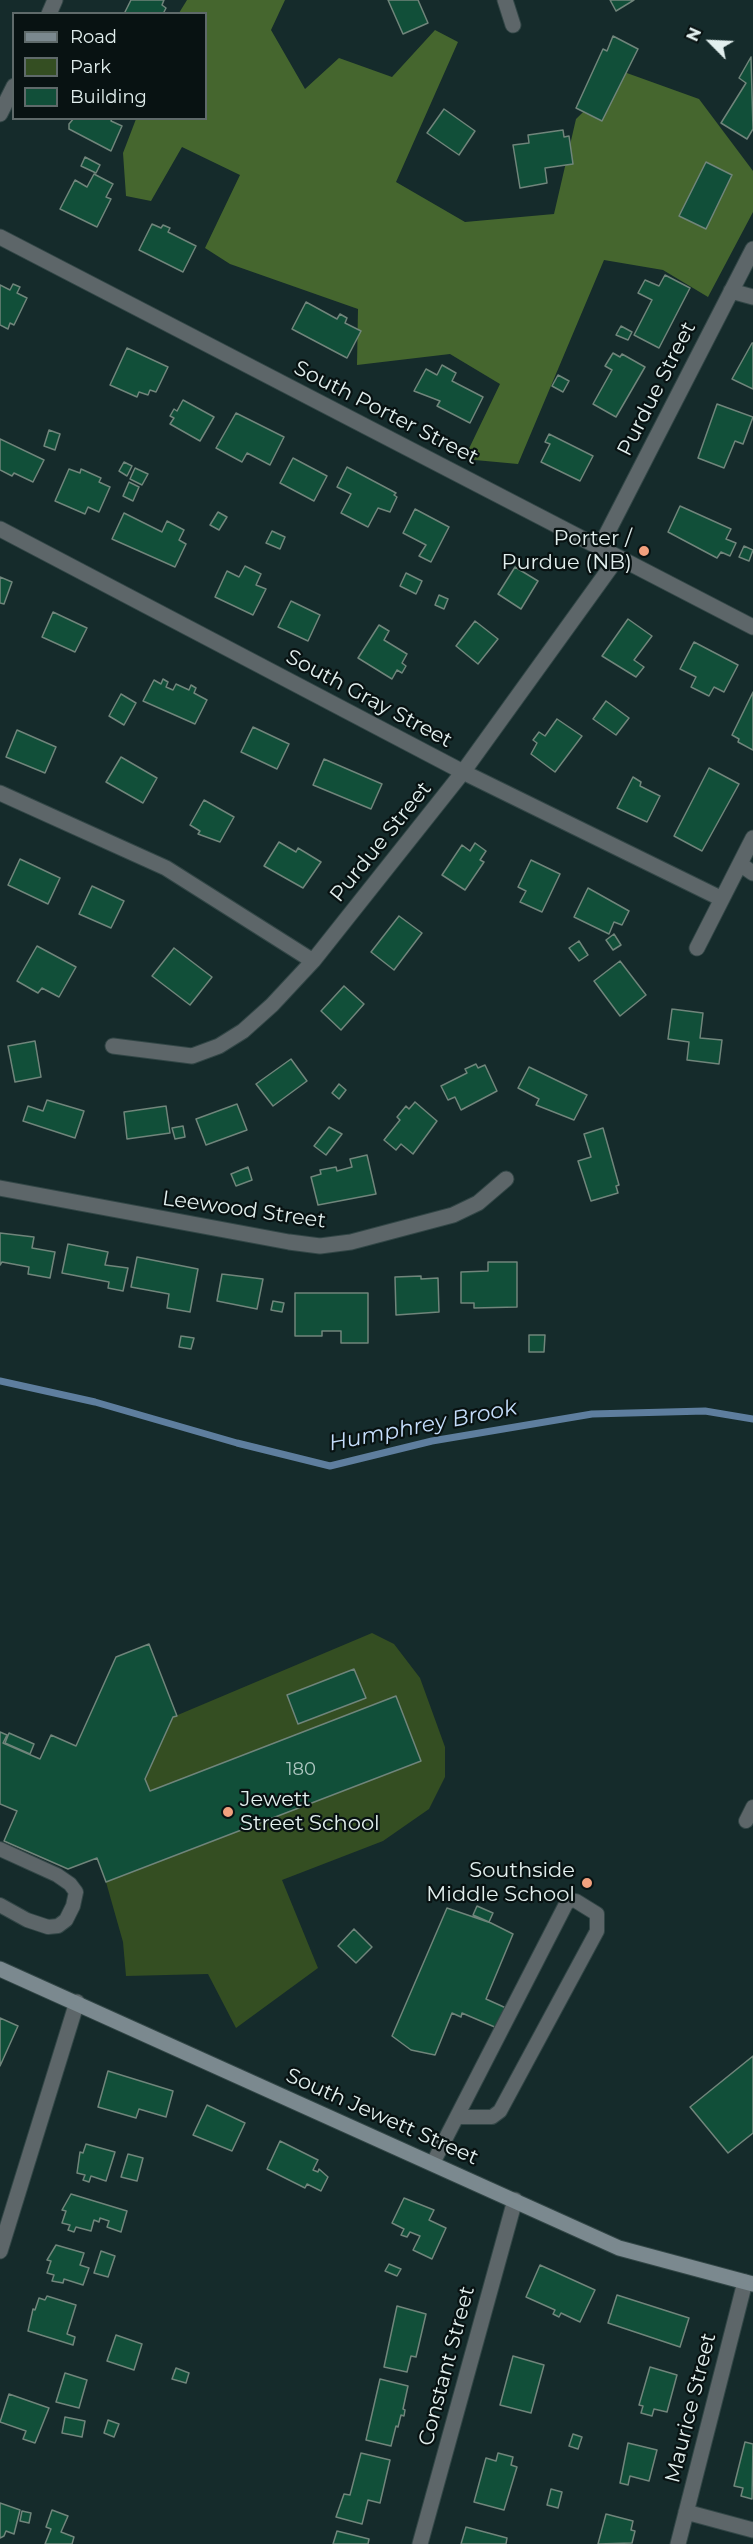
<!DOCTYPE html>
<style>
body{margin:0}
#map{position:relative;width:753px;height:2544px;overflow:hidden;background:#152b2b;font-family:Montserrat,sans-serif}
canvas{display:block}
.legend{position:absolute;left:12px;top:12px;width:195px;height:108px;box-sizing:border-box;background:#081212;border:2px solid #5f6a6a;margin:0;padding:8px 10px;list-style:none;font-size:18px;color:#e2efee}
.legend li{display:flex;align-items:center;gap:12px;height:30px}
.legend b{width:30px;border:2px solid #5f6a6a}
.north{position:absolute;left:681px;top:12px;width:60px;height:60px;-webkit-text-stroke:4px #081212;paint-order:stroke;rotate:294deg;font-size:16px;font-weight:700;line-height:24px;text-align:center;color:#e2efee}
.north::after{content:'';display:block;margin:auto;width:21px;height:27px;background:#e2efee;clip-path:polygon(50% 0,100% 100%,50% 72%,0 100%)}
</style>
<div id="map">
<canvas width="753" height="2544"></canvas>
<ul class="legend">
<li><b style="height:8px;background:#7b898f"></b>Road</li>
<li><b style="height:16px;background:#344e22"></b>Park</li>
<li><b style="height:16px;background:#114f39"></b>Building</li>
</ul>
<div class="north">N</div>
</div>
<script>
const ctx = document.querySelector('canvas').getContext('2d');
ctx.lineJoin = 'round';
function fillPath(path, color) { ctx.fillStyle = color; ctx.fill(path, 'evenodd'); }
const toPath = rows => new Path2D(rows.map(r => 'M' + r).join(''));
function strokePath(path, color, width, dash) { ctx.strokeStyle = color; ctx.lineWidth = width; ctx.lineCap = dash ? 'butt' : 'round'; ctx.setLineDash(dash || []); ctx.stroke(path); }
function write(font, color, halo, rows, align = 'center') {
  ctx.font = font + ' Montserrat,sans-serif'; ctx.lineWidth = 4.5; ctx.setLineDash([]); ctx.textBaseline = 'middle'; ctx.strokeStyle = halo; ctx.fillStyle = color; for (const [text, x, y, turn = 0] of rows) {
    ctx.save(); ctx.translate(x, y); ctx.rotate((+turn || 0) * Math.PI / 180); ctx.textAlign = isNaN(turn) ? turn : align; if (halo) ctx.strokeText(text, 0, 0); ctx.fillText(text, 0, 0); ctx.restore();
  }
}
fillPath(toPath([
 [372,1633,394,1644,420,1678,445,1747,445,1777,429,1809,383,1841,282,1880,318,1968,236,2028,208,1974,126,1976,123,1942,106,1882,421,1761,396,1697,150,1791,145,1779,173,1717]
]), '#344e22');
fillPath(toPath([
 [187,0,285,0,271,30,305,89,339,58,392,77,435,30,458,42,396,182,465,222,554,214,576,119,624,72,699,99,753,171,753,212,708,297,663,270,604,260,518,464,464,459,500,384,450,354,357,365,358,309,230,264,205,248,240,175,182,147,151,201,126,196,123,153,136,119,206,118,206,14,179,13]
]), '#45662e');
strokePath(toPath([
 [0,1381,95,1402,237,1443,330,1466,432,1441,592,1414,705,1411,753,1419]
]), '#5e7e9e', 7);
const building = toPath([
 [131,0,164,0,162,5,166,8,163,14,124,14,131,0],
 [388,0,418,0,428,23,403,34,388,0],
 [610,0,634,0,616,11,610,0],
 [613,36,638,49,602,121,576,108,603,49,607,51,613,36],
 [751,57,753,129,747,139,721,123,746,83,739,78,751,57],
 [444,109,475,131,459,155,427,133,444,109],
 [74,118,112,118,111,121,122,126,111,151,69,129,69,124,74,118],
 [563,130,564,137,569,136,573,164,545,168,547,183,520,188,513,145,529,143,528,135,563,130],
 [85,157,100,165,96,173,81,166,85,157],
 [706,162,732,175,706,229,679,216,706,162],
 [94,174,113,184,106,197,111,199,97,227,60,209,75,180,87,187,94,174],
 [152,224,161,228,163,225,170,228,168,232,196,246,183,272,139,250,152,224],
 [665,275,690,288,659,348,634,335,652,300,638,293,645,280,659,286,665,275],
 [13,284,20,287,17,293,27,298,14,325,10,323,8,329,0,325,0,285,10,290,13,284],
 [306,302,337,319,340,314,347,318,345,323,361,331,347,358,292,329,306,302],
 [621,326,632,332,628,340,616,335,621,326],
 [752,343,753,343,753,389,732,379,752,343],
 [127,348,168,367,156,392,150,390,148,395,139,392,137,397,110,385,127,348],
 [613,353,620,357,622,354,645,367,616,417,593,404,612,370,605,366,613,353],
 [442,365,456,373,452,381,483,397,470,423,437,406,440,401,414,391,426,369,437,375,442,365],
 [558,375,569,381,563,392,552,386,558,375],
 [183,400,214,417,200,441,170,424,174,418,170,416,174,409,177,411,183,400],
 [717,404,753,417,743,444,735,441,724,468,698,458,717,404],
 [236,413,284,437,270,465,247,453,242,462,216,448,236,413],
 [49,430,60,434,55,450,44,446,49,430],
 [549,434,593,456,580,481,541,462,550,444,545,442,549,434],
 [0,439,44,460,33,482,14,473,12,476,0,470,0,439],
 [293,458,327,476,314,501,280,483,293,458],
 [124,462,132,466,127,476,119,471,124,462],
 [347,467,396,493,394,495,397,497,390,512,378,508,368,527,341,513,351,494,337,487,347,467],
 [135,468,148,474,142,485,130,479,135,468],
 [69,469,80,473,81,469,101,478,99,482,110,487,99,512,88,507,85,514,55,501,69,469],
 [129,482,139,487,133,501,123,496,129,482],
 [680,506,731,529,726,539,736,543,730,556,721,552,717,558,668,532,680,506],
 [415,509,449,527,431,562,419,556,426,545,403,533,415,509],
 [218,512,227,517,219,530,210,525,218,512],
 [124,513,162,532,167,521,184,530,179,540,186,544,175,567,112,539,124,513],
 [272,531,285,537,280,549,266,543,272,531],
 [744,546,753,550,749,561,739,557,744,546],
 [245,566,261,574,256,585,266,589,253,615,215,597,227,571,239,577,245,566],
 [515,567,538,581,521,609,498,594,515,567],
 [406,573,422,581,416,594,400,586,406,573],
 [0,577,12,582,4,604,0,603,0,577],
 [439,595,448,599,444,609,435,605,439,595],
 [291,601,320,615,308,641,278,627,291,601],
 [53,612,87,628,75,652,42,637,53,612],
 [628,619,652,636,634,660,644,667,636,677,602,656,628,619],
 [475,621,498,639,478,664,456,646,475,621],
 [379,625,389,631,384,640,407,654,402,663,406,666,402,673,397,670,392,679,358,658,379,625],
 [694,642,738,665,724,692,714,687,709,696,691,687,696,677,680,669,694,642],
 [163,679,168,682,166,687,173,690,176,684,189,690,191,685,196,688,194,693,207,700,195,724,143,701,154,680,161,684,163,679],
 [753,692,753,750,738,742,739,739,732,735,753,692],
 [121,694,136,703,124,725,109,716,121,694],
 [606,701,629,718,616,735,593,719,606,701],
 [557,719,582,736,555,772,531,754,537,743,533,740,539,732,545,736,557,719],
 [253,727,289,744,277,769,241,752,253,727],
 [17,730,56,747,45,773,6,757,17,730],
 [121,757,157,778,143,803,106,782,121,757],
 [324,759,382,784,371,809,313,785,324,759],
 [709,768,739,784,702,851,674,836,709,768],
 [633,777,641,782,640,786,660,796,647,822,617,808,633,777],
 [204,800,234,817,220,842,198,834,200,831,190,825,204,800],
 [279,842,296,852,298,848,321,862,303,888,264,866,279,842],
 [475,843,486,851,480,860,484,862,465,890,442,875,462,845,470,851,475,843],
 [20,859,60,878,48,904,8,885,20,859],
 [531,860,560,874,542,912,520,902,526,891,518,887,531,860],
 [92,886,124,901,111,928,79,914,92,886],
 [588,888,629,911,622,925,614,922,609,934,574,917,588,888],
 [399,916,422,933,394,970,371,952,399,916],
 [614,934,621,945,613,950,606,940,614,934],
 [579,941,588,955,579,961,569,948,579,941],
 [37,946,76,967,59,997,42,988,38,993,17,981,37,946],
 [174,948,212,977,190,1005,152,976,174,948],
 [620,961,646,995,620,1016,594,981,620,961],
 [344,986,364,1004,341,1030,321,1011,344,986],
 [672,1009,703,1013,700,1038,722,1040,719,1064,687,1060,689,1042,668,1039,672,1009],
 [35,1041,41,1077,15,1082,8,1046,35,1041],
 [291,1059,307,1081,273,1106,256,1084,291,1059],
 [476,1064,478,1068,485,1065,497,1091,461,1110,455,1097,448,1100,441,1086,467,1073,465,1069,476,1064],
 [529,1067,587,1095,574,1120,536,1105,539,1099,518,1088,529,1067],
 [339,1084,346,1090,339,1099,332,1093,339,1084],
 [47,1100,84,1111,75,1138,23,1121,28,1106,43,1111,47,1100],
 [415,1102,437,1121,413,1154,401,1144,396,1150,384,1140,400,1120,397,1117,406,1106,409,1109,415,1102],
 [237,1104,247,1130,206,1145,196,1119,237,1104],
 [166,1106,170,1133,127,1139,124,1112,166,1106],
 [183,1126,185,1137,175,1139,172,1128,183,1126],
 [329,1127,342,1134,326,1155,314,1146,329,1127],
 [603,1128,619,1185,616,1186,618,1193,591,1201,578,1161,591,1157,584,1134,603,1128],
 [367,1155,376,1194,318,1205,311,1177,321,1174,320,1170,336,1167,337,1171,352,1167,350,1159,367,1155],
 [248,1167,252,1180,236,1186,231,1174,248,1167],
 [0,1233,34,1237,32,1248,55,1252,50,1278,28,1274,29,1267,2,1262,0,1265,0,1233],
 [68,1244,108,1252,105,1265,128,1268,123,1291,108,1288,109,1282,62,1273,68,1244],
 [137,1257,198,1269,190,1312,167,1308,169,1294,131,1287,137,1257],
 [488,1262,517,1262,517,1307,474,1308,474,1303,461,1303,461,1272,488,1271,488,1262],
 [222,1274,263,1279,257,1309,217,1301,222,1274],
 [421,1276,421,1279,438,1278,439,1312,396,1315,395,1277,421,1276],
 [295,1293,368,1293,368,1343,341,1343,341,1331,322,1331,322,1336,295,1336,295,1293],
 [273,1301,284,1303,282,1312,271,1310,273,1301],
 [529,1335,545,1335,544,1352,529,1352,529,1335],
 [181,1336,194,1338,191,1349,179,1347,181,1336],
 [149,1644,177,1716,173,1717,145,1779,150,1791,396,1696,421,1761,106,1882,97,1858,68,1869,4,1841,17,1811,0,1804,0,1732,7,1735,3,1743,40,1759,51,1735,76,1746,116,1657,149,1644],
 [354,1669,366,1698,298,1724,287,1695,354,1669],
 [9,1733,34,1744,30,1754,5,1743,9,1733],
 [477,1906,493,1913,489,1922,473,1915,477,1906],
 [447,1908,491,1923,513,1934,486,1999,506,2008,497,2028,462,2013,461,2017,452,2013,435,2055,411,2050,392,2036,447,1908],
 [354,1929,372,1947,356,1963,338,1946,354,1929],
 [0,2018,18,2026,0,2066,0,2018],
 [753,2056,753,2133,728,2153,690,2107,753,2056],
 [108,2071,173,2091,166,2117,139,2109,136,2118,98,2107,108,2071],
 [207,2105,245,2123,232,2151,193,2135,207,2105],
 [280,2141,318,2160,313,2170,318,2172,319,2169,328,2177,321,2191,307,2184,305,2188,267,2169,280,2141],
 [86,2144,115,2152,106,2181,91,2176,89,2182,83,2180,85,2175,77,2173,80,2152,83,2153,86,2144],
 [128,2154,143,2158,137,2181,121,2177,128,2154],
 [71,2194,127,2211,121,2232,107,2227,109,2221,100,2218,99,2222,94,2220,91,2231,76,2227,74,2232,68,2230,70,2225,62,2223,66,2211,62,2210,71,2194],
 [404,2198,434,2210,429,2220,446,2228,432,2259,413,2250,420,2236,410,2232,407,2237,401,2235,404,2229,392,2223,404,2198],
 [56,2245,84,2253,80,2265,89,2268,83,2285,64,2279,63,2283,52,2281,54,2275,47,2273,51,2261,47,2260,56,2245],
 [101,2251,115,2256,108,2277,94,2273,101,2251],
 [389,2264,401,2269,397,2276,385,2271,389,2264],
 [540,2265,595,2290,580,2322,561,2313,559,2317,553,2314,555,2310,526,2297,540,2265],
 [617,2295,689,2318,680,2347,608,2323,617,2295],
 [47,2296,76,2305,67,2334,75,2337,73,2345,28,2331,33,2309,35,2310,39,2298,45,2300,47,2296],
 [397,2306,426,2314,416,2357,411,2356,407,2372,384,2367,397,2306],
 [116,2335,142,2344,134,2370,107,2361,116,2335],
 [513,2356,544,2365,531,2413,500,2405,513,2356],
 [650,2367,677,2375,667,2412,654,2409,652,2416,641,2413,643,2406,639,2405,650,2367],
 [176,2368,189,2373,186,2383,172,2379,176,2368],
 [65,2373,87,2380,79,2408,56,2402,65,2373],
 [380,2379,408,2386,403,2409,405,2410,404,2416,401,2415,398,2427,396,2426,391,2446,366,2440,380,2379],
 [9,2394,49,2408,35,2443,23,2439,26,2431,0,2422,9,2394],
 [65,2417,85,2421,82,2437,62,2433,65,2417],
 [108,2420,119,2424,114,2437,104,2433,108,2420],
 [573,2434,582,2437,578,2449,569,2446,573,2434],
 [745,2442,753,2444,752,2499,741,2496,743,2488,734,2486,745,2442],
 [628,2443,657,2450,649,2481,630,2476,628,2485,620,2483,628,2443],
 [361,2453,390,2460,380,2503,368,2500,362,2524,336,2517,344,2494,350,2495,361,2453],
 [498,2453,513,2457,511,2465,517,2467,504,2510,474,2502,486,2458,496,2461,498,2453],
 [551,2489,562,2492,558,2508,547,2505,551,2489],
 [0,2503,20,2510,14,2534,6,2531,4,2536,0,2538,0,2503],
 [52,2510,68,2516,61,2532,74,2537,72,2544,45,2544,51,2529,46,2527,52,2510],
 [22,2511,31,2513,29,2523,20,2521,22,2511],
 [606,2514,633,2521,631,2530,635,2531,632,2543,598,2544,606,2514],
 [466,2527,507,2538,506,2544,461,2544,466,2527],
 [337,2531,369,2539,368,2544,333,2544,337,2531]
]);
fillPath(building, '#114f39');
strokePath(building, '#70857b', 1.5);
const lane = toPath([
 [746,1821,753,1807],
 [0,1849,57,1875,70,1884,76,1892,73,1906,66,1920,58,1926,48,1927,27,1920,0,1905],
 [433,2163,566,1904,571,1900,576,1901,597,1914,597,1931,500,2111,492,2117,458,2117]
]);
const street = toPath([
 [505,0,513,25],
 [49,14,55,0],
 [0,114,14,86],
 [0,237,753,627],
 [731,291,753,297],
 [0,529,463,772,722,899],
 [600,547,753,249],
 [0,793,166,868,313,961],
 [740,864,753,873],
 [697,948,753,838],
 [113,1046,192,1056,219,1046,243,1031,272,1005,313,961,463,772,618,557],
 [0,1188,289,1242,320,1246,351,1242,453,1215,478,1203,506,1179],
 [0,2251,77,2002],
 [686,2512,753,2530],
 [420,2544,515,2200],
 [678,2544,745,2282]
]);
const secondary = toPath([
 [0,1969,619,2248,753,2284]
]);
strokePath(lane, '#324646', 16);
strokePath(street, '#324646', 17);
strokePath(secondary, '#324646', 17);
strokePath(lane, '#5d6669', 14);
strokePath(street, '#5d6669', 15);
strokePath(secondary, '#7b898f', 15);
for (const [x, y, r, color] of [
 [644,551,6,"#f2a17e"],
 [228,1812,6,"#f2a17e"],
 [587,1883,6,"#f2a17e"]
]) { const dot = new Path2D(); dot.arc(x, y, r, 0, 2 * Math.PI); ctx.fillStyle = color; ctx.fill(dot); strokePath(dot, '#081212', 2); }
write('18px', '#aec7c1', null, [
 ["180",301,1770]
]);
write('21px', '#e2efee', '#081212', [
 ["Purdue Street",657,389,-63],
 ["South Porter Street",386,413,27],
 ["South Gray Street",369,699,28],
 ["Purdue Street",381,842,-51],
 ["Leewood Street",244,1210,8],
 ["South Jewett Street",382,2117,24],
 ["Constant Street",447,2366,-75],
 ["Maurice Street",691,2408,-76]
]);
write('21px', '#e2efee', '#081212', [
 ["Porter /",632,539],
 ["Purdue (NB)",632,563],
 ["Jewett",240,1800,"left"],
 ["Street School",240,1824,"left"],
 ["Southside",575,1871],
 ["Middle School",575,1895]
], 'right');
write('italic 22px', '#c6defc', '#081212', [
 ["Humphrey Brook",423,1426,-11]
]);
</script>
